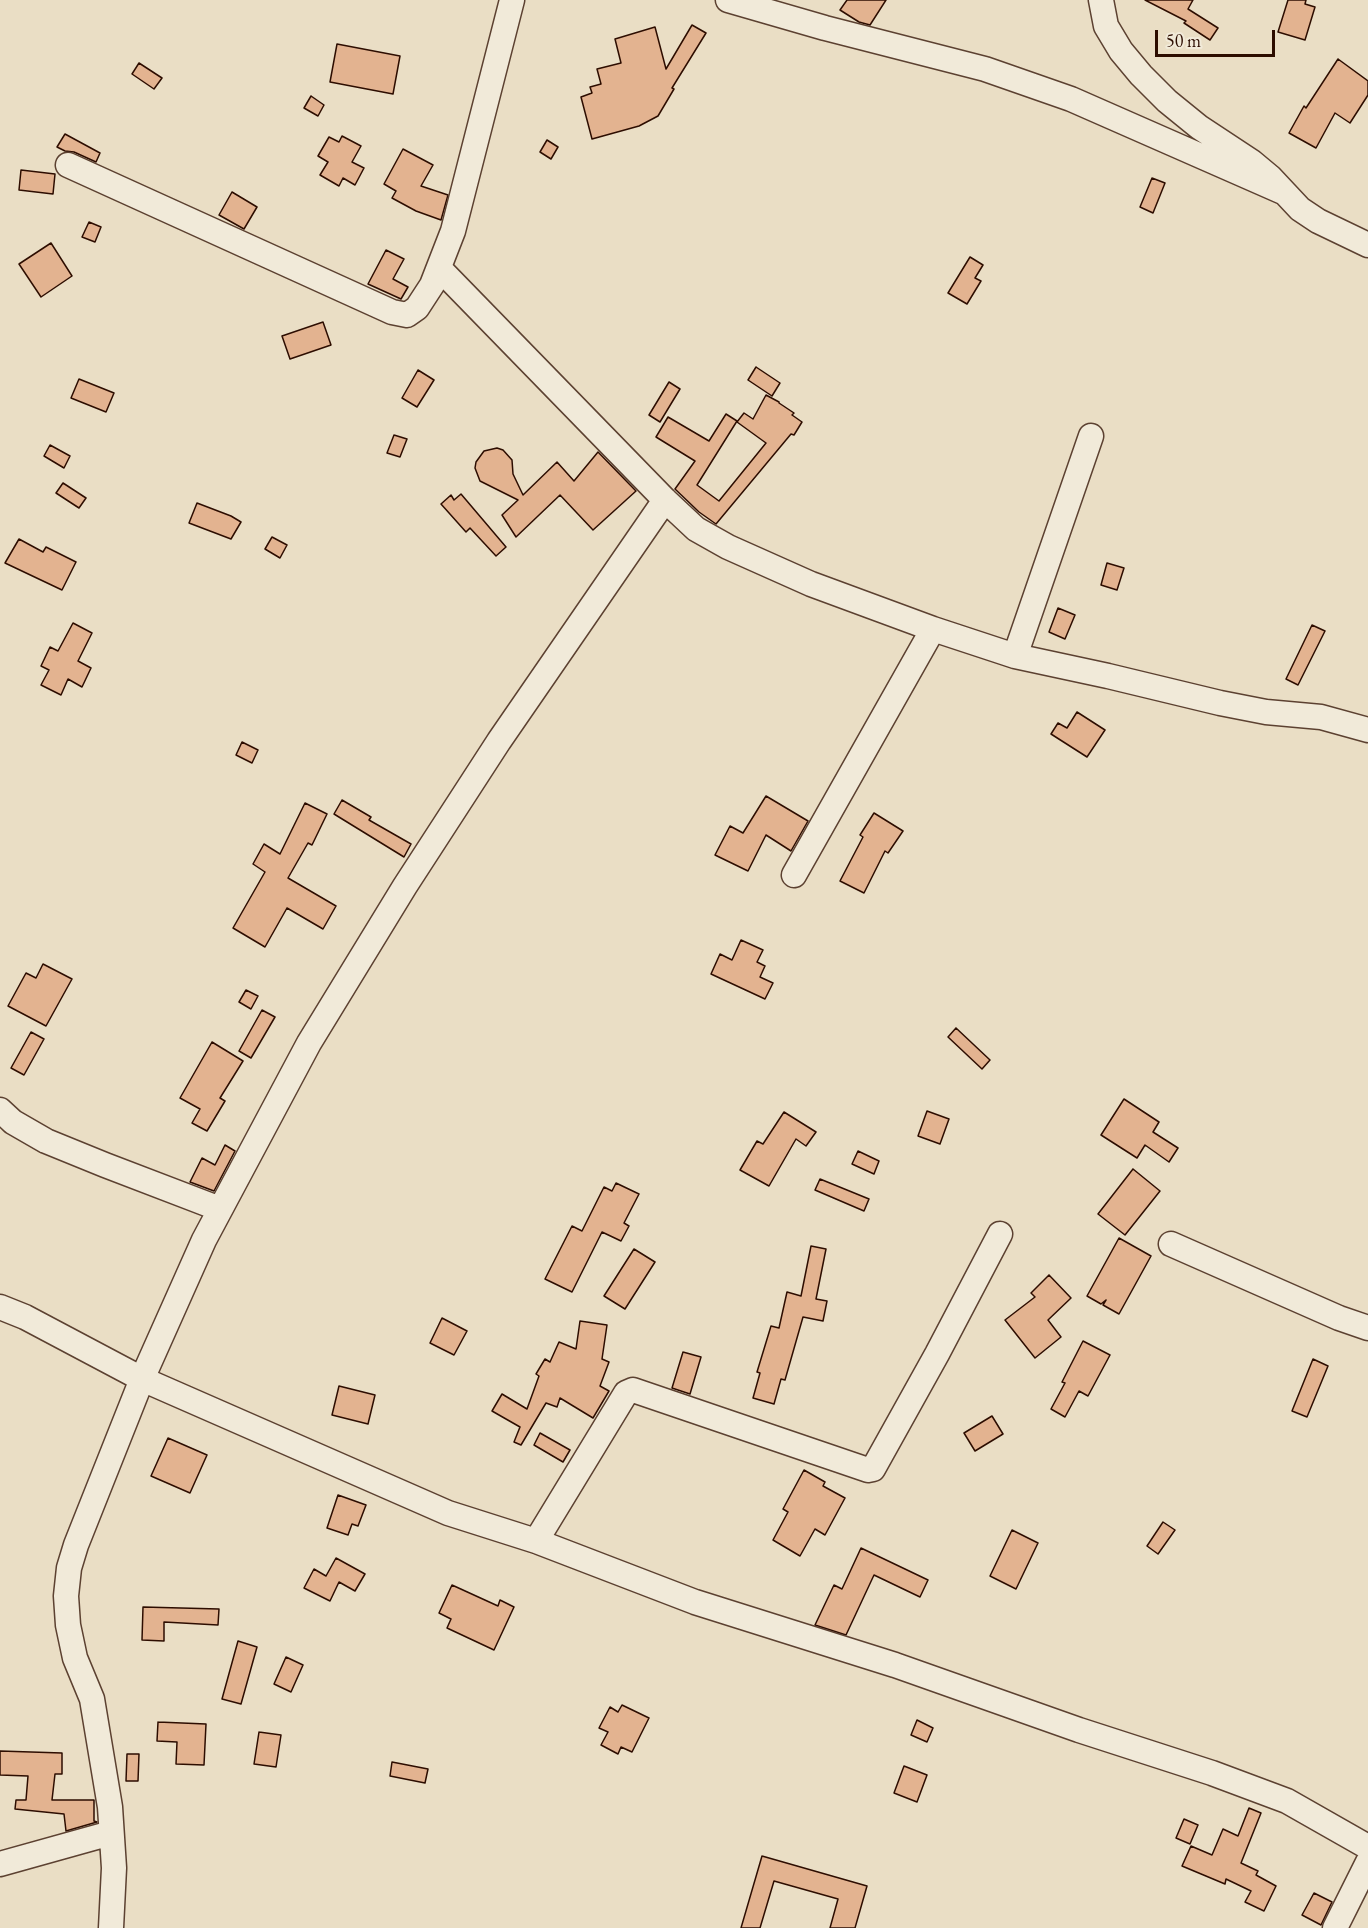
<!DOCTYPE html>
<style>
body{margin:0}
#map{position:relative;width:1368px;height:1928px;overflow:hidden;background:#eadec5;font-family:"EB Garamond",serif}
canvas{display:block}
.scale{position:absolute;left:1155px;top:30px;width:120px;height:27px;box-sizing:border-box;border:3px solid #2d0d00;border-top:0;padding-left:8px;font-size:18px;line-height:21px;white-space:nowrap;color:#2d0d00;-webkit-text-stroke:4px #f1ead9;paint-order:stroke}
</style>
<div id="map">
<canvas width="1368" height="1928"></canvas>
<div class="scale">50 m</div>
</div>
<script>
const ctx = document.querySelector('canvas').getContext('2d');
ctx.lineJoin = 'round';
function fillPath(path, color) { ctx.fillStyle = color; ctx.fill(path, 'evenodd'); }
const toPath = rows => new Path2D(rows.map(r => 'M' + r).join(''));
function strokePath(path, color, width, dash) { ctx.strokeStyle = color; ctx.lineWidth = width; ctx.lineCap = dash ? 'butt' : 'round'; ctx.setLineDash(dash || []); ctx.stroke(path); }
const building = toPath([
 [847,0,886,0,870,25,859,22,840,10,847,0],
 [1145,0,1193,0,1188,9,1218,28,1210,40,1184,23,1186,21,1145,0],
 [1288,0,1306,0,1305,4,1315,7,1305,40,1278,32,1288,0],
 [692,25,706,33,672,88,674,89,658,116,639,126,592,139,581,97,592,93,590,87,601,84,597,69,621,63,615,39,655,27,666,69,692,25],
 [337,44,400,56,393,94,330,82,337,44],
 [1338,59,1368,81,1368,95,1350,123,1335,113,1316,148,1289,133,1304,106,1306,108,1338,59],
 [139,63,162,78,154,89,132,74,139,63],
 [311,96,324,105,318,116,304,108,311,96],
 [65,134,100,153,96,162,74,152,65,151,57,147,65,134],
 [342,136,361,146,352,162,364,168,355,185,343,178,339,186,320,175,328,162,318,156,329,137,339,142,342,136],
 [547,140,558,147,551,159,540,152,547,140],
 [403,149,433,165,421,186,448,195,441,220,416,211,392,198,396,191,384,184,403,149],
 [21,170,55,174,53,194,19,190,21,170],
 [1152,178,1165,183,1153,213,1140,207,1152,178],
 [232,192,257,207,244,229,219,215,232,192],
 [89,222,101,227,95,242,82,237,89,222],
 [51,243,72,276,41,297,19,264,51,243],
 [386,250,404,259,393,279,408,287,401,299,368,284,386,250],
 [970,257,983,265,975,278,981,281,967,304,948,293,970,257],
 [323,322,331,345,290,359,282,336,323,322],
 [756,367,780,383,772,396,748,380,756,367],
 [418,370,434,380,417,407,402,398,418,370],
 [79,379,114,393,106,412,71,398,79,379],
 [669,382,680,389,660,422,649,415,669,382],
 [766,395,779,402,779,403,794,413,792,415,802,422,794,435,791,434,716,524,699,512,675,489,695,461,656,437,668,417,709,441,726,414,737,421,697,485,719,501,766,443,737,422,744,413,753,419,766,395],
 [394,435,407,439,400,457,387,453,394,435],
 [50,445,70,456,64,468,44,456,50,445],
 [497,448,503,450,512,460,513,474,523,495,557,462,574,481,598,452,636,491,593,530,560,495,516,537,502,515,518,500,480,481,475,468,476,462,484,451,497,448],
 [63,483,86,498,79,508,56,493,63,483],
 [461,494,506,547,496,556,470,528,466,532,441,504,451,495,454,500,461,494],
 [197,503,231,516,241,522,231,539,189,523,197,503],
 [272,537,287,545,280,558,265,549,272,537],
 [19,539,43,552,46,547,76,562,62,590,5,563,19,539],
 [1107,563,1124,568,1117,590,1101,585,1107,563],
 [1058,608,1075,615,1065,639,1049,632,1058,608],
 [73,623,92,633,78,661,91,668,82,687,68,679,61,695,41,685,49,670,41,666,50,647,58,651,73,623],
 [1312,625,1325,631,1298,685,1286,679,1312,625],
 [1077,712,1105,730,1087,757,1051,734,1058,723,1067,728,1077,712],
 [242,742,258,750,252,763,236,755,242,742],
 [766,796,808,821,791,851,766,835,748,871,715,855,730,826,743,833,766,796],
 [342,800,371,817,369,820,411,844,404,857,334,814,342,800],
 [305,803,327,814,312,845,308,843,288,878,336,906,323,929,287,908,265,947,233,928,265,872,253,864,264,844,280,854,305,803],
 [874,813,903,831,888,853,885,851,864,893,840,881,863,837,860,835,874,813],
 [741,940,763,950,757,962,765,966,760,977,773,983,765,999,711,974,720,954,732,960,741,940],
 [43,964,72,979,46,1026,8,1006,26,973,36,978,43,964],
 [246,990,258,996,251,1009,239,1002,246,990],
 [262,1010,275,1017,251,1058,239,1051,262,1010],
 [956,1028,990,1060,982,1069,948,1037,956,1028],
 [31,1032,44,1039,24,1075,11,1068,31,1032],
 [212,1042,243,1061,220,1098,225,1101,207,1131,192,1123,200,1109,180,1098,212,1042],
 [1124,1099,1159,1122,1153,1132,1178,1148,1169,1162,1145,1145,1137,1158,1101,1135,1124,1099],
 [927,1111,949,1119,940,1144,918,1136,927,1111],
 [784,1112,816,1132,806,1146,796,1139,769,1186,740,1170,757,1141,763,1144,784,1112],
 [225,1145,235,1151,214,1191,190,1182,202,1158,215,1165,225,1145],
 [858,1151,879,1161,874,1174,852,1164,858,1151],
 [1133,1169,1160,1191,1125,1235,1098,1214,1133,1169],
 [820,1179,869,1199,864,1211,815,1190,820,1179],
 [616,1183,639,1194,624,1223,629,1226,621,1241,602,1232,572,1292,545,1279,572,1226,582,1231,604,1187,612,1191,616,1183],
 [1119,1238,1151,1256,1119,1314,1103,1305,1106,1300,1101,1304,1087,1296,1119,1238],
 [811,1246,826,1249,816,1299,827,1301,823,1321,803,1317,785,1380,781,1379,774,1404,753,1398,760,1373,757,1372,771,1326,779,1328,787,1292,801,1296,811,1246],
 [634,1249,655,1262,625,1309,604,1296,634,1249],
 [1049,1275,1071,1298,1048,1320,1061,1337,1035,1358,1005,1320,1035,1297,1031,1293,1049,1275],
 [442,1318,467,1331,454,1355,430,1343,442,1318],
 [580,1321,607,1325,602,1359,609,1362,600,1386,609,1391,593,1418,560,1398,557,1407,546,1403,521,1445,514,1442,520,1427,492,1411,502,1394,527,1409,539,1376,536,1374,545,1359,550,1362,559,1342,576,1349,580,1321],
 [1083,1341,1110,1355,1088,1396,1079,1391,1065,1417,1051,1409,1065,1383,1062,1382,1083,1341],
 [683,1352,701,1357,690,1394,672,1388,683,1352],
 [1313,1359,1328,1366,1307,1417,1292,1411,1313,1359],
 [339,1386,375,1395,368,1424,332,1415,339,1386],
 [992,1416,1003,1434,975,1451,964,1433,992,1416],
 [540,1433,570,1450,563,1462,534,1445,540,1433],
 [168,1438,207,1455,190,1493,151,1476,168,1438],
 [804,1470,825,1482,823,1486,845,1498,825,1535,815,1529,800,1556,773,1540,788,1512,783,1509,804,1470],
 [338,1495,366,1505,358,1526,352,1524,348,1535,327,1528,338,1495],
 [1163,1522,1175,1530,1158,1554,1147,1546,1163,1522],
 [1012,1530,1038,1543,1016,1589,990,1576,1012,1530],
 [861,1548,928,1580,920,1597,874,1575,846,1635,815,1625,834,1585,842,1589,861,1548],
 [336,1558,365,1574,355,1591,339,1582,330,1601,304,1588,314,1569,326,1576,336,1558],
 [452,1585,498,1606,500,1600,514,1607,494,1650,447,1628,451,1619,439,1613,452,1585],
 [143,1607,219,1609,218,1625,164,1622,164,1641,142,1640,143,1607],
 [238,1641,257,1647,241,1704,222,1699,238,1641],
 [286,1657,303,1665,291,1692,274,1684,286,1657],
 [622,1705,649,1718,632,1752,621,1747,618,1754,601,1745,608,1732,599,1728,610,1707,618,1712,622,1705],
 [917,1720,933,1728,927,1742,911,1735,917,1720],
 [158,1722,206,1724,204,1765,176,1764,177,1742,157,1741,158,1722],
 [259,1732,281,1735,276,1767,254,1764,259,1732],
 [0,1751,62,1753,62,1774,55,1774,52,1800,94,1800,94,1821,97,1822,66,1831,64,1814,15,1809,16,1800,26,1800,28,1776,0,1775,0,1751],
 [127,1754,139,1754,138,1781,126,1781,127,1754],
 [392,1762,428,1769,425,1783,390,1776,392,1762],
 [904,1766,927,1775,917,1802,894,1793,904,1766],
 [1249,1808,1261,1813,1241,1863,1258,1871,1256,1875,1276,1886,1264,1911,1245,1902,1251,1891,1226,1879,1225,1884,1182,1866,1191,1846,1212,1855,1223,1829,1238,1836,1249,1808],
 [1184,1819,1198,1825,1190,1844,1176,1838,1184,1819],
 [762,1856,867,1886,855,1928,830,1928,838,1899,774,1881,760,1928,741,1928,762,1856],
 [1314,1893,1332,1902,1321,1925,1302,1915,1314,1893]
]);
fillPath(building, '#e3b390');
strokePath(building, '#2d0d00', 1.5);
const minor = toPath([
 [728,0,825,28,985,69,1071,99,1285,193],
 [1101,0,1106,26,1121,51,1141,75,1167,101,1199,127,1252,162,1270,177,1300,209,1318,221,1368,245],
 [68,165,392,312,407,315,417,308,432,285,453,231,512,0],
 [439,268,665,500,696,529,728,547,811,584,933,629,1015,656,1108,676,1220,703,1266,712,1321,717,1368,730],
 [1015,656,1091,436],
 [794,875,933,629],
 [0,1110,13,1122,46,1141,105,1165,220,1209],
 [1171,1244,1339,1318,1368,1328],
 [0,1307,25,1317,142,1379,448,1513,536,1541,695,1602,895,1665,1079,1730,1212,1773,1287,1801,1368,1847],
 [536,1541,626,1393,633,1390,868,1470,873,1469,937,1354,1000,1234],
 [0,1864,111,1833],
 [111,1928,114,1868,110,1807,92,1699,75,1658,68,1625,66,1596,69,1568,76,1545,142,1379,204,1240,309,1043,405,886,499,741,665,500],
 [1335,1928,1368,1862]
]);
strokePath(minor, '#5c4131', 27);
strokePath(minor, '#f1ead9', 24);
</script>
